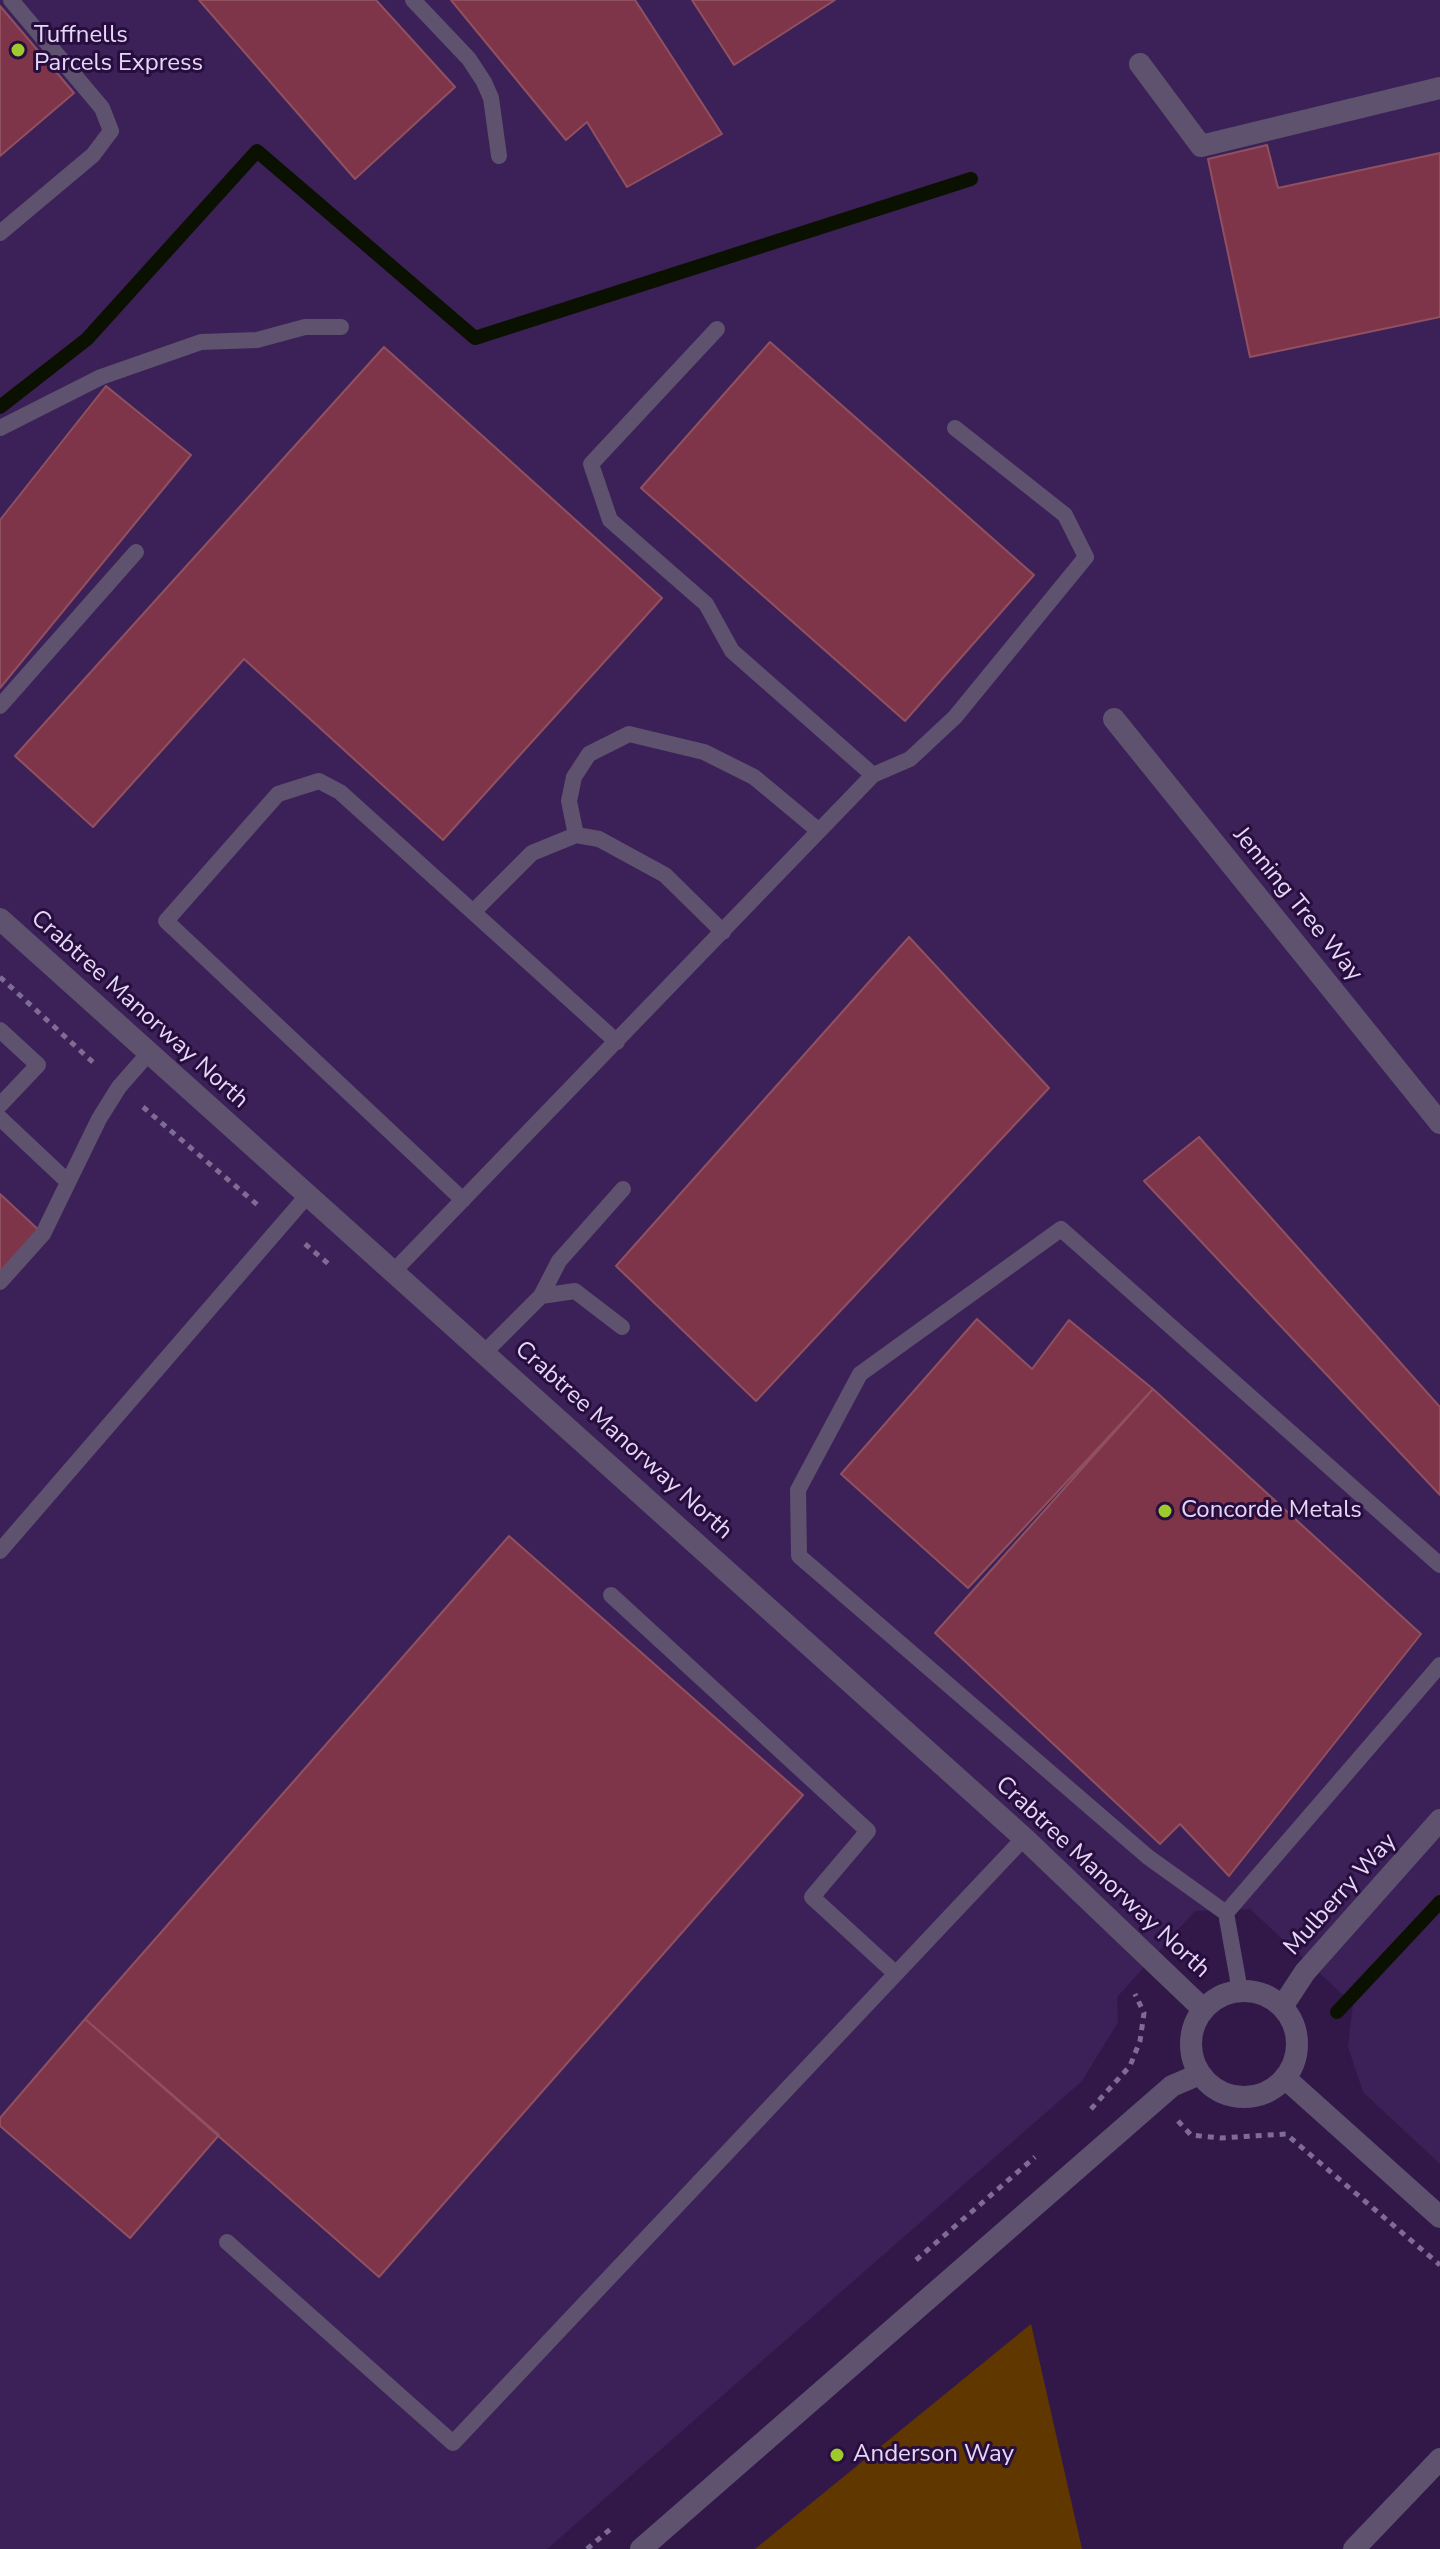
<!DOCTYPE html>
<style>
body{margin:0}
canvas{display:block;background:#311849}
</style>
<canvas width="1440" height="2549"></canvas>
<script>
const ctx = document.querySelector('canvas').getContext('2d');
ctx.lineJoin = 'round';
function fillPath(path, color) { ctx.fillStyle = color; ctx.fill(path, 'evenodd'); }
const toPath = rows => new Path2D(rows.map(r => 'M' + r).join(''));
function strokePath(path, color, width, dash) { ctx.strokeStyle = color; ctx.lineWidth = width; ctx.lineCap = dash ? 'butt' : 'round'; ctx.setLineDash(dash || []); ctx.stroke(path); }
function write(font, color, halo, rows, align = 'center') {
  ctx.font = font + ' "Nunito Sans",sans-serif'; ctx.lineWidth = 6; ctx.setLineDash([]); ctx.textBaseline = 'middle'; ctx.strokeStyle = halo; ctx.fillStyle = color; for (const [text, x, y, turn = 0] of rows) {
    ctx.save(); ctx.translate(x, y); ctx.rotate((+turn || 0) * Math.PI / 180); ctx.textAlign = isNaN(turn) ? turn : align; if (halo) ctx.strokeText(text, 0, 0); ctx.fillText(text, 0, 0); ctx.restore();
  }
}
fillPath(toPath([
 [0,0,1440,0,1440,2164,1363,2092,1348,2047,1353,2004,1250,1909,1195,1911,1117,1997,1118,2022,1082,2081,547,2549,0,2549]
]), '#3b2157');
fillPath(toPath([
 [1031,2324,1082,2549,755,2549]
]), '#613700');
strokePath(toPath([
 [0,407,87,339,257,151,475,338,971,179],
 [1337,2012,1440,1902]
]), '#0b1100', 14);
const building = toPath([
 [199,0,376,0,455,87,355,179,199,0],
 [451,0,635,0,722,134,627,187,587,122,566,140,451,0],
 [692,0,835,0,734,65,692,0],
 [0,6,74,93,0,156,0,6],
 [1267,145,1278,188,1440,153,1440,317,1250,357,1208,159,1267,145],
 [770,342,1034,575,905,721,641,488,770,342],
 [384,347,662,598,443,840,244,659,93,827,15,756,384,347],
 [106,386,191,455,0,688,0,520,106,386],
 [909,937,1049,1088,756,1401,616,1266,909,937],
 [1199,1137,1440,1407,1440,1495,1144,1181,1199,1137],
 [0,1194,43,1234,0,1276,0,1194],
 [977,1319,1032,1369,1069,1320,1153,1389,968,1588,841,1474,977,1319],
 [1153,1389,1421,1634,1229,1876,1180,1824,1160,1844,935,1633,1153,1389],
 [509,1536,803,1795,379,2277,85,2019,509,1536],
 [85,2019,219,2135,130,2238,0,2126,0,2118,85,2019]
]);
fillPath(building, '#7e354a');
strokePath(building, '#905060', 2);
strokePath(toPath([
 [0,977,97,1066],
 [143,1107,260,1207],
 [305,1244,331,1266],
 [1091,2109,1130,2066,1140,2041,1144,2013,1135,1994],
 [1178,2121,1191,2135,1220,2138,1286,2134,1440,2265],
 [916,2260,1035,2157],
 [587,2549,614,2526]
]), '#7f6c95', 5, [6, 6]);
strokePath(toPath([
 [413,0,469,59,484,82,491,98,499,156],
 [0,233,93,155,111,131,102,108,11,0],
 [0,428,101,377,201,342,257,340,305,327,341,327],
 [0,706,136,552],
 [873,775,910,759,955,717,1086,557,1065,515,955,428],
 [576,835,569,801,574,777,589,754,629,734,704,752,754,777,819,831],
 [473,912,532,853,576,835,599,839,665,875,723,932],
 [0,1030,38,1065,0,1105],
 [0,1118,68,1182],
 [463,1200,166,921,278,794,319,781,340,792,617,1042],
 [394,1271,873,775,732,651,706,604,610,520,591,464,717,329],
 [0,1282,43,1234,99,1119,119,1087,148,1054],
 [541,1296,559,1261,623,1189],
 [485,1352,541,1296,575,1291,622,1327],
 [0,1551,306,1197],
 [611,1595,868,1831,812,1897,895,1973],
 [1226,1913,1440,1665],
 [1240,1991,1226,1913,1148,1857,799,1556,798,1490,860,1374,1061,1229,1440,1565],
 [227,2242,453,2443,1024,1838]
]), '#5e526e', 16);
strokePath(toPath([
 [1140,64,1201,146,1440,88],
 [1114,719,1440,1123],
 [0,919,1024,1838,1203,2009],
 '1191 2044a53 53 0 1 1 106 0a53 53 0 1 1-106 0Z',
 [1282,2007,1305,1972,1440,1820],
 [1285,2078,1440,2217],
 [641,2549,1172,2086,1200,2074],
 [1354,2549,1440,2459]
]), '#5e526e', 22);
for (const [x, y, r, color] of [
 [18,50,8,"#9fca2d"],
 [1165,1511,8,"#9fca2d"],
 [837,2455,8,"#9fca2d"]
]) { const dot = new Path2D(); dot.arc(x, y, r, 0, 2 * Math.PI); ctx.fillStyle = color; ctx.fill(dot); strokePath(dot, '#270e3e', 3); }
write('24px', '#e5d8f7', '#270e3e', [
 ["Tuffnells",34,36],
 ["Parcels Express",34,64],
 ["Concorde Metals",1181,1511],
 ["Anderson Way",853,2455]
], 'left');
write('24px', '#e5d8f7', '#270e3e', [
 ["Jenning Tree Way",1297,905,51],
 ["Crabtree Manorway North",139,1010,42],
 ["Crabtree Manorway North",623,1441,42],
 ["Crabtree Manorway North",1102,1878,43],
 ["Mulberry Way",1341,1895,-48]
]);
</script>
